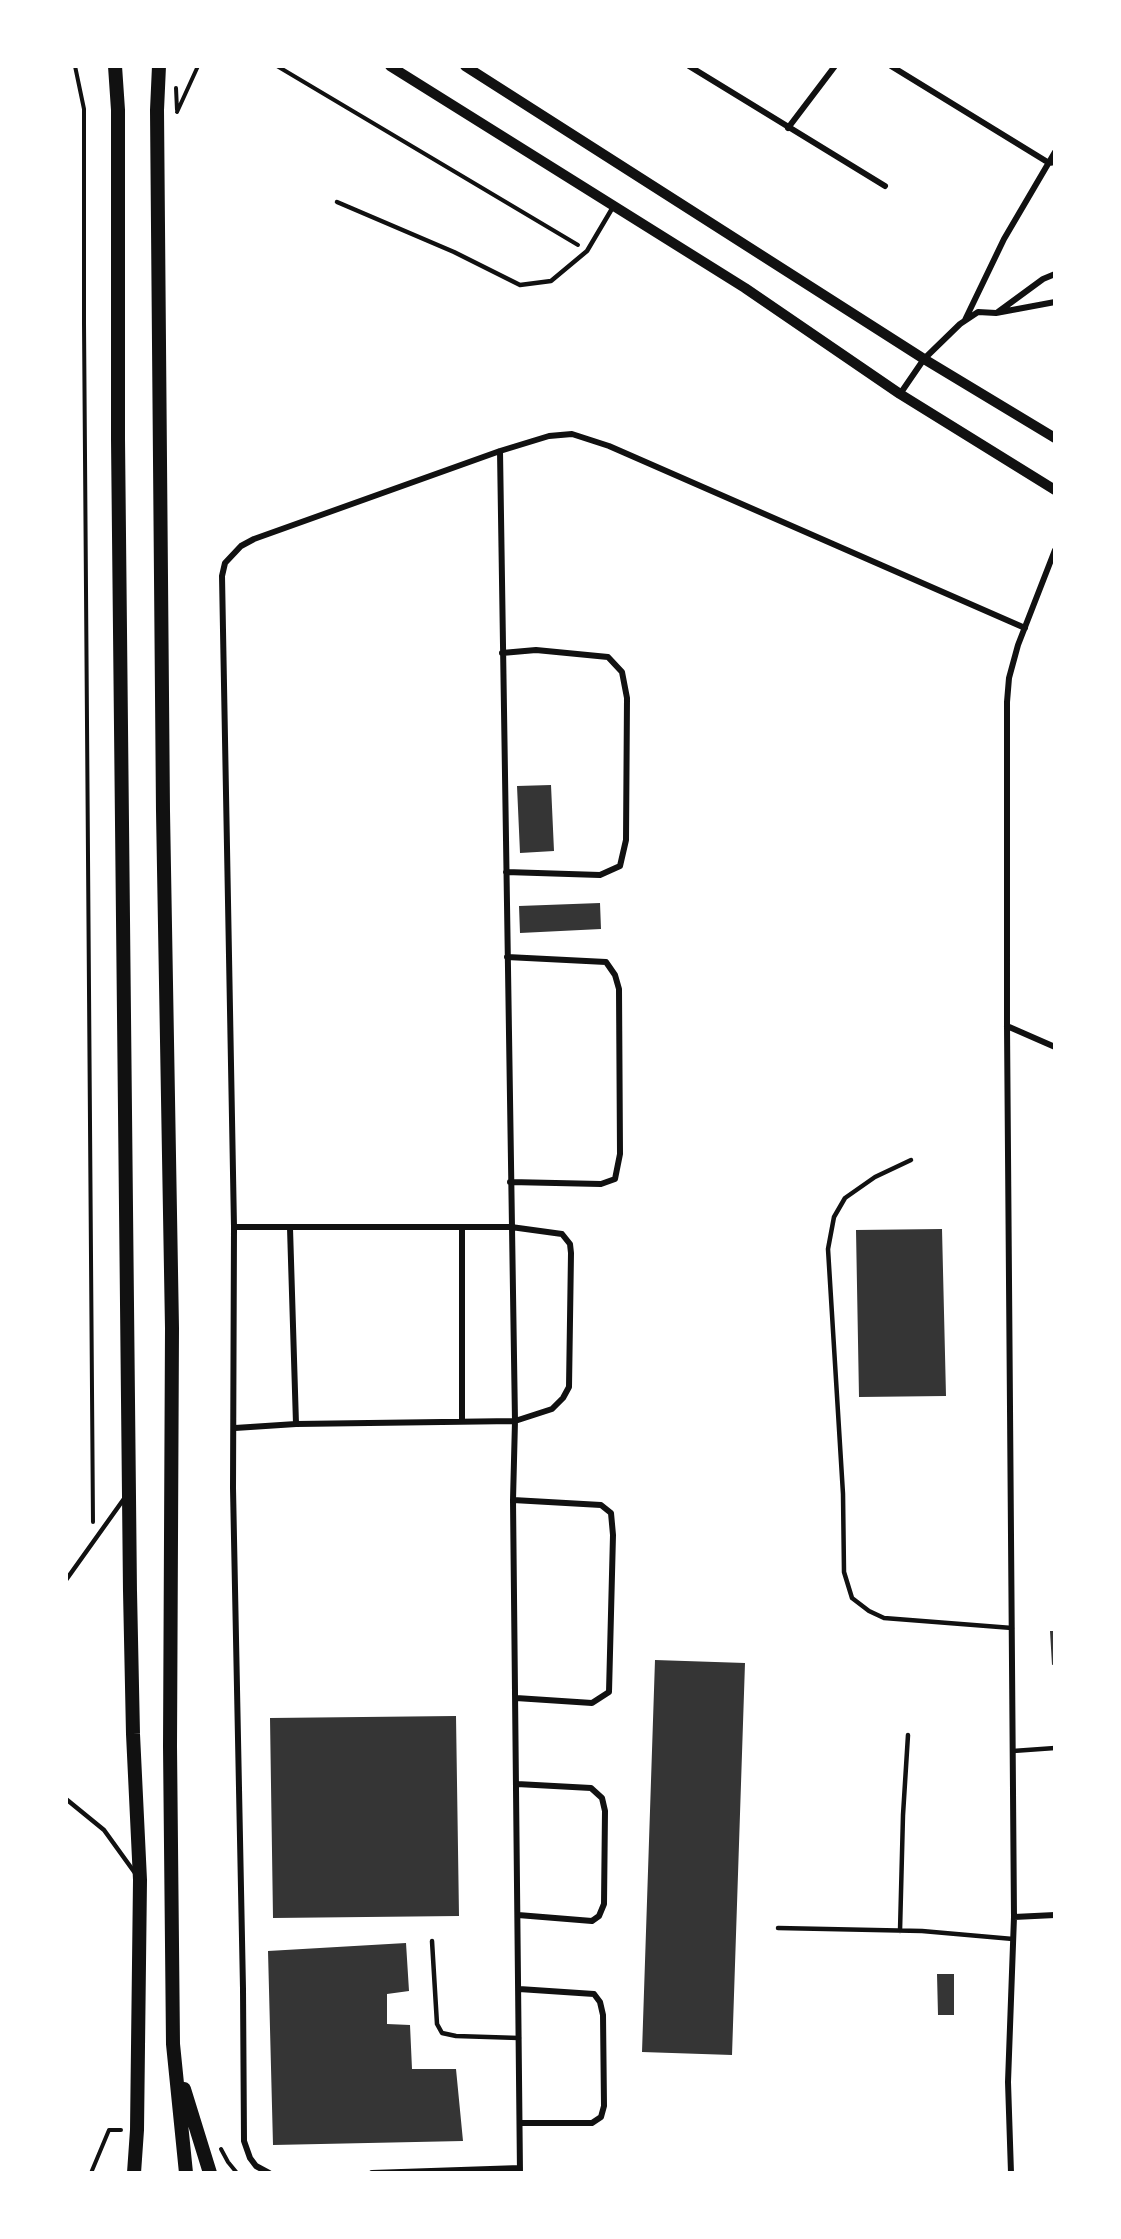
<!DOCTYPE html>
<style>
body{margin:0}
#map{position:relative;width:1121px;height:2239px;overflow:hidden;background:#fff;font-family:"PT Serif",serif}
canvas{display:block}
.frame{position:absolute;inset:0;border:68px solid #fff;pointer-events:none}
</style>
<div id="map">
<canvas width="1121" height="2239"></canvas>
<div class="frame"></div>
</div>
<script>
const ctx = document.querySelector('canvas').getContext('2d');
ctx.lineJoin = 'round';
function fillPath(path, color) { ctx.fillStyle = color; ctx.fill(path, 'evenodd'); }
const toPath = rows => new Path2D(rows.map(r => 'M' + r).join(''));
function strokePath(path, color, width, dash) { ctx.strokeStyle = color; ctx.lineWidth = width; ctx.lineCap = dash ? 'butt' : 'round'; ctx.setLineDash(dash || []); ctx.stroke(path); }
fillPath(toPath([
 [551,785,554,851,520,853,517,786],
 [600,903,601,929,520,933,519,906],
 [942,1229,946,1396,859,1397,856,1230],
 [1050,1631,1055,1631,1055,1664,1052,1665],
 [655,1660,745,1663,732,2055,642,2052],
 [456,1716,459,1916,273,1918,270,1718],
 [406,1943,409,1991,387,1994,387,2024,410,2025,412,2069,456,2069,463,2141,273,2145,268,1951],
 [937,1974,954,1974,954,2015,938,2015]
]), '#353535');
strokePath(toPath([
 [75,66,84,109,84,323,93,1522],
 [277,66,578,245],
 [176,88,177,110],
 [177,112,198,66],
 [221,2149,228,2162,237,2173],
 [91,2173,109,2130,121,2130]
]), '#111', 4);
strokePath(toPath([
 [337,202,454,252,520,285,551,281,587,251,613,207],
 [911,1160,875,1177,845,1198,834,1217,828,1249,843,1494,844,1572,852,1598,869,1611,884,1618,1012,1628],
 [66,1580,126,1496],
 [1013,1751,1055,1748],
 [66,1799,104,1830,135,1873],
 [778,1928,922,1931,1013,1939],
 [900,1931,903,1815,908,1735],
 [432,1941,437,2024,442,2033,456,2036,519,2038]
]), '#111', 4.5);
strokePath(toPath([
 [689,66,885,186],
 [891,66,1049,163,1055,162],
 [788,128,835,66],
 [998,312,1043,279,1055,274],
 [965,320,1004,239,1055,152],
 [900,394,924,359,960,324,978,312,996,313,1055,302],
 [500,451,515,1421,513,1500,520,2173],
 [502,653,536,650,608,657,622,672,627,698,626,840,620,866,600,875,506,872],
 [507,957,606,962,615,975,619,989,620,1154,615,1179,601,1184,510,1182],
 [1007,1026,1055,1047],
 [234,1227,511,1227,562,1234,570,1244,571,1253,569,1387,563,1398,552,1409,515,1421,296,1424,235,1428],
 [290,1228,296,1424],
 [462,1228,462,1421],
 [513,1500,601,1505,611,1513,613,1535,609,1692,592,1703,516,1698],
 [517,1784,591,1788,602,1798,605,1811,604,1904,599,1916,592,1921,518,1915],
 [1014,1917,1055,1915],
 [519,1989,594,1994,600,2002,603,2015,604,2106,601,2117,592,2123,520,2123],
 [269,2173,256,2166,250,2158,244,2141,243,1989,233,1488,234,1227,222,576,225,563,241,546,254,539,500,451,549,436,572,434,609,446,1025,628],
 [372,2173,520,2168],
 [1011,2173,1008,2082,1014,1917,1007,1026,1007,702,1009,678,1018,645,1055,550]
]), '#111', 6);
strokePath(toPath([
 [390,66,745,288,900,394,1055,490],
 [465,66,924,359,1055,438]
]), '#111', 10);
strokePath(toPath([
 [115,66,118,110,118,439,130,1591,133,1734,140,1880,137,2130,134,2173],
 [159,66,157,110,163,811,172,1328,170,1746,173,2044,186,2173],
 [184,2089,210,2173]
]), '#111', 14);
</script>
